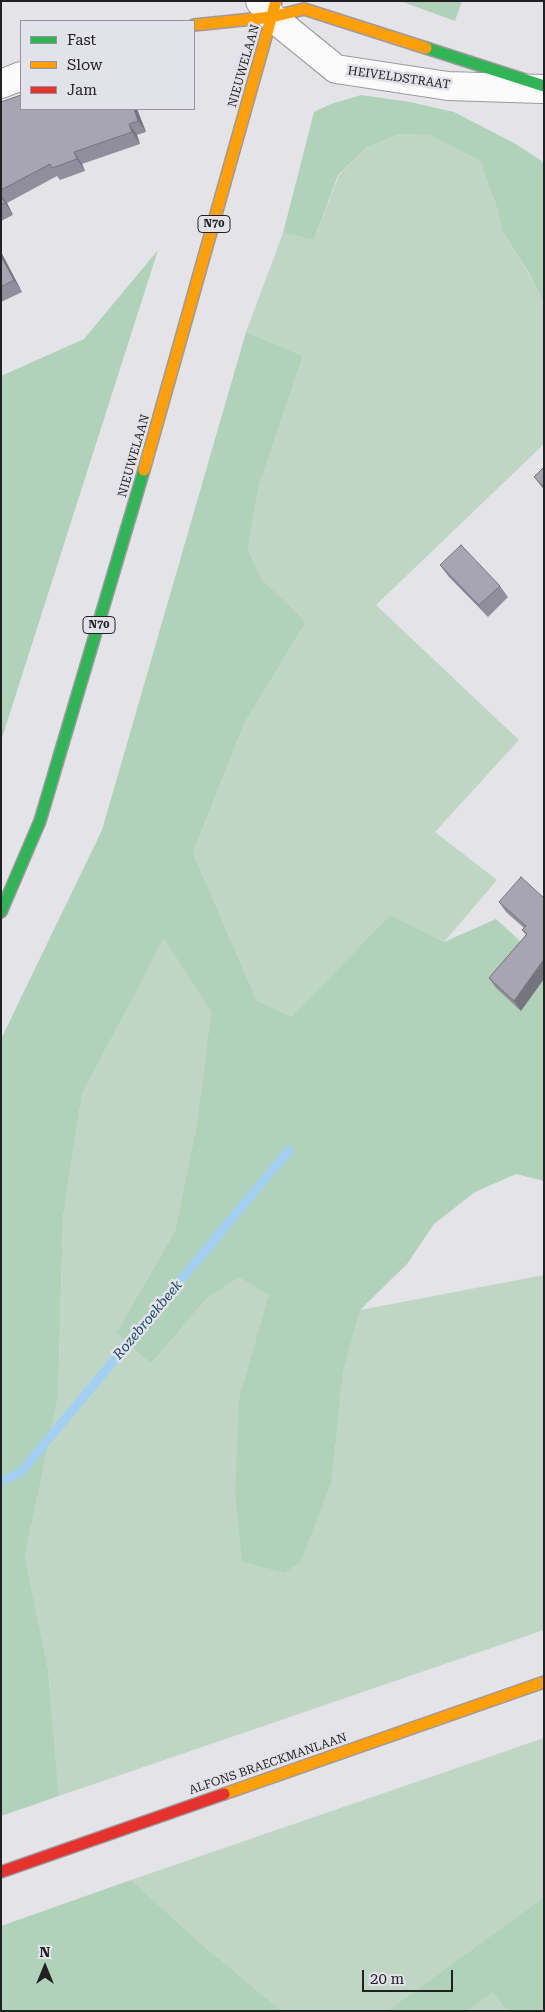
<!DOCTYPE html>
<style>
body{margin:0}
#map{position:relative;width:545px;height:2012px;overflow:hidden;background:#e4e4e8;font-family:"Roboto Serif",serif}
canvas{display:block}
.frame{position:absolute;inset:0;border:2px solid #212124;pointer-events:none}
.legend{position:absolute;left:20px;top:20px;width:175px;height:90px;box-sizing:border-box;background:#e2e2ea;border:1px solid #95959b;margin:0;padding:6px 9px;list-style:none;font-size:15px;color:#212124}
.legend li{display:flex;align-items:center;gap:10px;height:25px}
.legend b{width:25px;border:1px solid #95959b}
.north{position:absolute;left:20px;top:1942px;width:50px;height:50px;-webkit-text-stroke:4px #e2e2ea;paint-order:stroke;rotate:0deg;font-size:14px;font-weight:700;line-height:20px;text-align:center;color:#212124}
.north::after{content:'';display:block;margin:auto;width:18px;height:22px;background:#212124;clip-path:polygon(50% 0,100% 100%,50% 72%,0 100%)}
.scale{position:absolute;left:362px;top:1970px;width:91px;height:22px;box-sizing:border-box;border:2px solid #212124;border-top:0;padding-left:6px;font-size:15px;line-height:18px;white-space:nowrap;color:#212124;-webkit-text-stroke:4px #e2e2ea;paint-order:stroke}
</style>
<div id="map">
<canvas width="545" height="2012"></canvas>
<div class="frame"></div>
<ul class="legend">
<li><b style="height:6px;background:#30b455"></b>Fast</li>
<li><b style="height:6px;background:#ff9f0a"></b>Slow</li>
<li><b style="height:6px;background:#e5322d"></b>Jam</li>
</ul>
<div class="north">N</div>
<div class="scale">20 m</div>
</div>
<script>
const ctx = document.querySelector('canvas').getContext('2d');
ctx.lineJoin = 'round';
function fillPath(path, color) { ctx.fillStyle = color; ctx.fill(path, 'evenodd'); }
const toPath = rows => new Path2D(rows.map(r => 'M' + r).join(''));
function strokePath(path, color, width, dash) { ctx.strokeStyle = color; ctx.lineWidth = width; ctx.lineCap = dash ? 'butt' : 'round'; ctx.setLineDash(dash || []); ctx.stroke(path); }
function write(font, color, halo, rows, align = 'center') {
  ctx.font = font + ' "Roboto Serif",serif'; ctx.lineWidth = 5; ctx.setLineDash([]); ctx.textBaseline = 'middle'; ctx.strokeStyle = halo; ctx.fillStyle = color; for (const [text, x, y, turn = 0] of rows) {
    ctx.save(); ctx.translate(x, y); ctx.rotate((+turn || 0) * Math.PI / 180); ctx.textAlign = isNaN(turn) ? turn : align; if (halo) ctx.strokeText(text, 0, 0); ctx.fillText(text, 0, 0); ctx.restore();
  }
}
fillPath(toPath([
 [399,134,430,135,480,161,497,208,502,231,529,274,544,304,544,444,376,605,519,740,435,832,497,880,444,942,390,915,292,1018,257,1001,193,853,244,724,306,622,261,578,248,549,259,485,303,356,246,332,283,233,314,240,339,175,366,148],
 [164,937,211,1012,197,1123,175,1231,116,1333,151,1364,207,1298,239,1276,270,1295,239,1398,332,1480,343,1373,360,1310,544,1275,544,1630,59,1796,48,1668,25,1557,58,1398,63,1218,82,1094],
 [544,1738,544,1897,387,2011,282,2011,198,1941,131,1880],
 [492,1993,508,2011,468,2011]
]), '#bfd6c5');
fillPath(toPath([
 [400,1,462,1,455,21],
 [361,95,410,102,454,112,514,143,542,161,544,167,544,304,529,273,502,231,497,208,480,161,430,135,399,134,366,148,338,175,314,240,283,233,314,112,331,104],
 [158,250,1,741,1,376,84,339],
 [246,332,303,356,259,485,248,549,261,578,306,622,244,724,193,853,257,1001,292,1017,390,915,444,942,496,919,544,963,544,1181,516,1174,475,1192,434,1224,407,1264,360,1310,343,1373,332,1480,301,1561,284,1573,242,1561,235,1492,239,1398,269,1295,239,1277,207,1298,151,1364,116,1333,175,1231,197,1123,211,1012,164,938,82,1094,63,1218,58,1398,25,1557,48,1668,59,1796,1,1816,1,1039,102,830],
 [131,1880,198,1941,282,2011,1,2011,1,1926],
 [544,1897,544,2011,508,2011,492,1993,468,2011,387,2011]
]), '#b0d2b9');
strokePath(toPath([
 [1,1482,21,1472,289,1150]
]), '#a3cff2', 9);
const street = toPath([
 [260,1,272,17,336,69,448,86,542,89],
 [1,84,21,76]
]);
const fast = toPath([
 [426,48,544,86],
 [1,912,40,821,144,470]
]);
const slow = toPath([
 [194,25,272,17,304,9,426,48],
 [144,470,276,1],
 [224,1794,544,1682]
]);
const jam = toPath([
 [1,1872,224,1794]
]);
strokePath(street, '#9b9a9e', 30);
strokePath(fast, '#9b9a9e', 14);
strokePath(slow, '#9b9a9e', 14);
strokePath(jam, '#9b9a9e', 14);
strokePath(street, '#fbfbfc', 28);
strokePath(fast, '#30b455', 11);
strokePath(slow, '#ff9f0a', 11);
strokePath(jam, '#e5322d', 11);
fillPath(toPath([
 [1,102,137,109,146,132,137,135,140,144,82,164,85,171,60,180,57,176,7,203,13,215,1,221],
 [1,252,22,292,1,302],
 [544,467,544,490,534,477],
 [440,565,500,586,508,597,488,617,449,577],
 [544,898,521,1011,496,988,489,978,526,935,522,930,524,928,506,912,499,902]
]), '#908e9a');
fillPath(toPath([
 [134,109,137,109,146,132,138,121],
 [129,124,137,135,140,144,132,132],
 [74,152,82,164,85,171,77,159],
 [1,195,7,203,13,215,5,203],
 [1,252,22,292,14,280,1,256],
 [544,959,544,979,521,1011,514,1001]
]), '#76747d');
const building = toPath([
 [21,95,21,109,134,109,138,121,129,124,132,132,74,152,77,159,52,168,50,164,1,190,1,102,21,95],
 [1,196,5,203,1,205,1,196],
 [1,256,14,280,1,287,1,256],
 [544,467,544,487,534,477,544,467],
 [461,545,500,586,479,605,440,565,461,545],
 [521,877,544,898,544,959,514,1001,489,978,527,934,522,930,526,926,499,902,521,877]
]);
fillPath(building, '#a8a5b3');
strokePath(building, '#76747d', 1);
for (const [x, y, w] of [
 [214,224,32],
 [99,625,32]
]) { const box = new Path2D(); box.roundRect(x - w / 2, y - 8.5, w, 17, 4); ctx.fillStyle = '#e2e2ea'; ctx.fill(box); strokePath(box, '#212124', 1); }
write('bold 11px', '#212124', null, [
 ["N70",214,224],
 ["N70",99,625]
]);
write('12px', '#212124', '#e2e2ea', [
 ["NIEUWELAAN",244,66,-74],
 ["HEIVELDSTRAAT",399,78,8],
 ["NIEUWELAAN",134,456,-74],
 ["ALFONS BRAECKMANLAAN",268,1764,-19]
]);
write('italic 14px', '#184767', '#e2e2ea', [
 ["Rozebroekbeek",148,1320,-50]
]);
</script>
